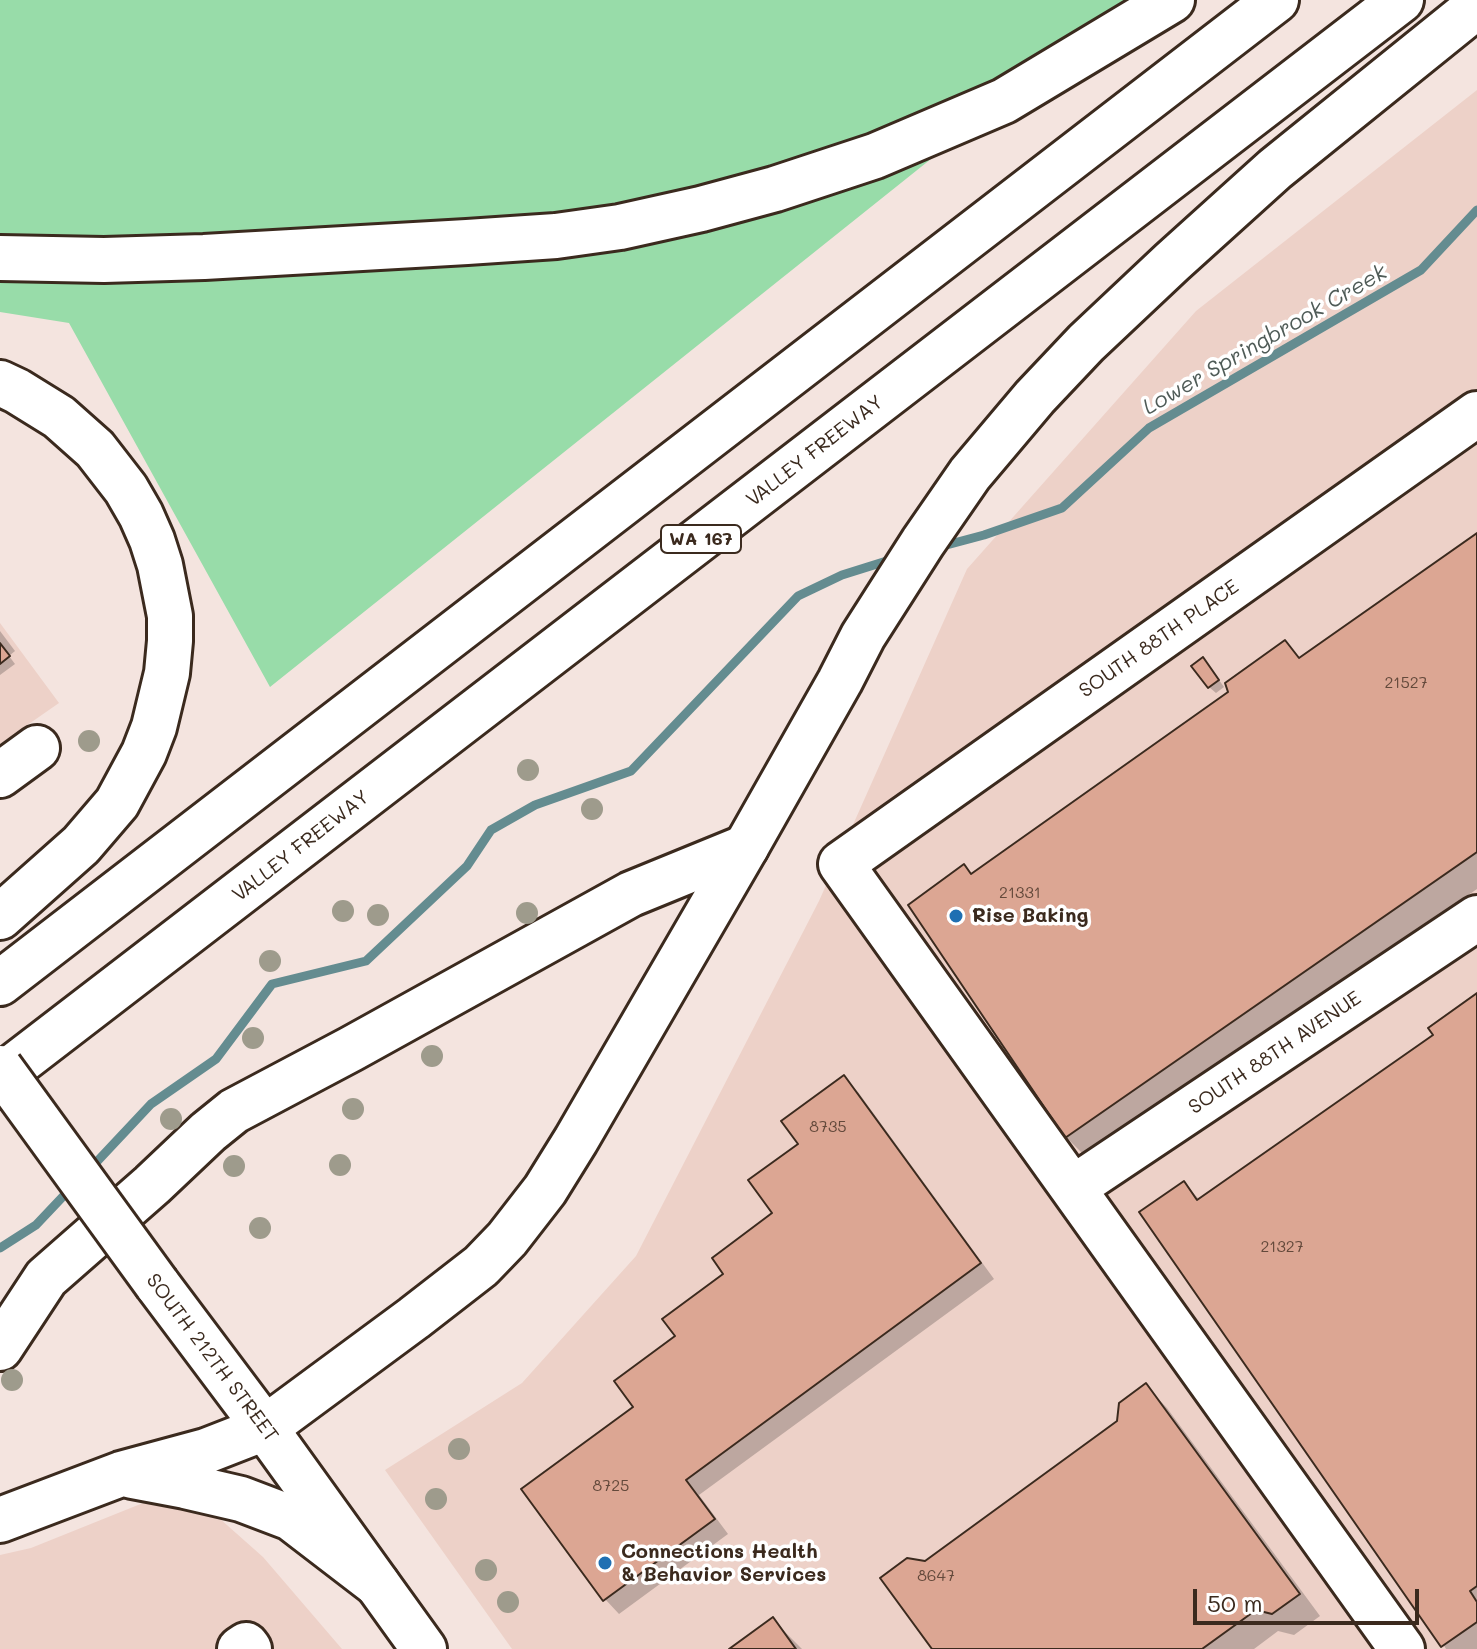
<!DOCTYPE html>
<style>
body{margin:0}
#map{position:relative;width:1477px;height:1649px;overflow:hidden;background:#f4e4df;font-family:Mali,sans-serif}
canvas{display:block}
.scale{position:absolute;left:1193px;top:1589px;width:226px;height:36px;box-sizing:border-box;border:4px solid #3b2a1e;border-top:0;padding-left:10px;font-size:24px;line-height:28px;white-space:nowrap;color:#3b2a1e;-webkit-text-stroke:6px #fff;paint-order:stroke}
</style>
<div id="map">
<canvas width="1477" height="1649"></canvas>
<div class="scale">50 m</div>
</div>
<script>
const ctx = document.querySelector('canvas').getContext('2d');
ctx.lineJoin = 'round';
function fillPath(path, color) { ctx.fillStyle = color; ctx.fill(path, 'evenodd'); }
const toPath = rows => new Path2D(rows.map(r => 'M' + r).join(''));
function strokePath(path, color, width, dash) { ctx.strokeStyle = color; ctx.lineWidth = width; ctx.lineCap = dash ? 'butt' : 'round'; ctx.setLineDash(dash || []); ctx.stroke(path); }
function write(font, color, halo, rows, align = 'center') {
  ctx.font = font + ' Mali,sans-serif'; ctx.lineWidth = 7; ctx.setLineDash([]); ctx.textBaseline = 'middle'; ctx.strokeStyle = halo; ctx.fillStyle = color; for (const [text, x, y, turn = 0] of rows) {
    ctx.save(); ctx.translate(x, y); ctx.rotate((+turn || 0) * Math.PI / 180); ctx.textAlign = isNaN(turn) ? turn : align; if (halo) ctx.strokeText(text, 0, 0); ctx.fillText(text, 0, 0); ctx.restore();
  }
}
fillPath(toPath([
 [1477,90,1477,1649,512,1649,385,1470,522,1383,636,1256,819,901,967,569,1196,311],
 [0,623,59,703,0,744],
 [148,1501,210,1510,263,1557,342,1649,0,1649,0,1555,31,1548]
]), '#edd1c8');
fillPath(toPath([
 [0,0,1130,0,270,687,69,323,0,312]
]), '#98dca9');
fillPath(toPath([
 [1477,536,1477,889,1088,1159,1066,1137,910,905,964,866,973,875,1229,694,1285,643,1301,659],
 [0,631,15,651,9,656,15,664,0,675],
 [1209,666,1224,687,1216,693,1209,687],
 [1477,996,1477,1649,1446,1649,1184,1184,1200,1200,1436,1036],
 [843,1078,858,1092,994,1279,699,1495,728,1534,619,1614,605,1599,635,1408,678,1337,775,1214],
 [1146,1386,1167,1408,1320,1616,1294,1635,1278,1631,1254,1649,934,1649,925,1563,1119,1422],
 [773,1620,802,1649,733,1649]
]), '#0003');
strokePath(toPath([
 [939,547,984,535,1062,508,1149,428,1421,270,1477,210],
 [90,1169,151,1104,216,1059,272,984,366,961,467,866,491,830,535,805,631,771,798,596,842,575,893,559],
 [0,1248,36,1225,71,1188]
]), '#648c90', 9);
const building = toPath([
 [1477,533,1477,852,1065,1138,908,905,964,864,971,874,1228,692,1225,683,1285,640,1299,658,1477,533],
 [0,643,10,656,0,664,0,643],
 [1203,657,1219,680,1208,688,1191,666,1203,657],
 [1477,993,1477,1586,1470,1591,1477,1602,1477,1622,1441,1647,1139,1212,1184,1181,1197,1200,1433,1035,1428,1028,1477,993],
 [844,1075,981,1263,686,1480,715,1519,603,1601,521,1489,633,1407,614,1381,675,1336,662,1319,723,1274,712,1258,772,1213,748,1180,798,1144,781,1121,844,1075],
 [1146,1383,1300,1594,1272,1614,1256,1610,1202,1649,932,1649,880,1578,907,1558,925,1561,1117,1421,1119,1403,1146,1383],
 [773,1617,796,1649,729,1649,773,1617]
]);
fillPath(building, '#dca693');
strokePath(building, '#3b2a1e', 2);
const minor = toPath([
 [0,775,37,748],
 [1073,1188,1477,918],
 [0,1348,46,1278,152,1185,208,1132,234,1111,351,1049,631,894,746,847],
 [240,1649,246,1645,249,1649],
 [1402,1649,841,864,1477,414]
]);
const major = toPath([
 [157,1284,265,1428,424,1649]
]);
const highway = toPath([
 [0,258,104,260,204,257,467,242,556,236,620,227,701,209,775,189,875,156,1004,101,1172,0],
 [0,383,17,391,59,417,95,449,126,489,141,515,152,540,160,565,170,616,170,641,167,673,154,727,144,753,117,803,81,845,0,917],
 [0,983,1276,0],
 [0,1077,1401,0],
 [132,1476,185,1486,241,1499,291,1518,377,1584],
 [0,1520,121,1474,206,1451,265,1428,414,1318,481,1266,507,1239,545,1190,576,1140,746,847,840,681,863,636,923,542,970,474,1035,397,1086,343,1172,262,1275,169,1477,6]
]);
strokePath(minor, '#3b2a1e', 50);
strokePath(major, '#3b2a1e', 50);
strokePath(highway, '#3b2a1e', 50);
strokePath(minor, '#fff', 44);
strokePath(major, '#fff', 44);
strokePath(highway, '#fff', 44);
const majorBridge = toPath([
 [0,1068,157,1284]
]);
strokePath(majorBridge, '#3b2a1e', 50, []);
strokePath(majorBridge, '#fff', 44);
ctx.fillStyle = '#9e9b8c';
for (const [x, y] of [
 [89,741],
 [528,770],
 [592,809],
 [343,911],
 [527,913],
 [378,915],
 [270,961],
 [253,1038],
 [432,1056],
 [353,1109],
 [171,1119],
 [340,1165],
 [234,1166],
 [260,1228],
 [12,1380],
 [459,1449],
 [436,1499],
 [486,1570],
 [508,1602]
]) { ctx.beginPath(); ctx.arc(x, y, 11, 0, 2 * Math.PI); ctx.fill(); }
for (const [x, y, r, color] of [
 [956,916,8,"#1f6fb2"],
 [605,1563,8,"#1f6fb2"]
]) { const dot = new Path2D(); dot.arc(x, y, r, 0, 2 * Math.PI); ctx.fillStyle = color; ctx.fill(dot); strokePath(dot, '#fff', 3); }
write('16px', '#63493b', null, [
 ["21527",1406,683],
 ["21331",1020,893],
 ["8735",828,1127],
 ["21327",1282,1247],
 ["8725",611,1486],
 ["8647",936,1576]
]);
for (const [x, y, w] of [
 [701,539,80]
]) { const box = new Path2D(); box.roundRect(x - w / 2, y - 14, w, 28, 6); ctx.fillStyle = '#fff'; ctx.fill(box); strokePath(box, '#3b2a1e', 2); }
write('bold 18px', '#3b2a1e', null, [
 ["WA 167",701,539]
]);
write('20px', '#3b2a1e', '#fff', [
 ["VALLEY FREEWAY",815,451,-38],
 ["SOUTH 88TH PLACE",1159,639,-35],
 ["VALLEY FREEWAY",301,846,-38],
 ["SOUTH 88TH AVENUE",1275,1053,-34],
 ["SOUTH 212TH STREET",212,1358,53]
]);
write('bold 20px', '#3b2a1e', '#fff', [
 ["Rise Baking",972,916],
 ["Connections Health",621,1552],
 ["& Behavior Services",621,1575]
], 'left');
write('italic 22px', '#4f5b57', '#fff', [
 ["Lower Springbrook Creek",1265,340,-30]
]);
</script>
